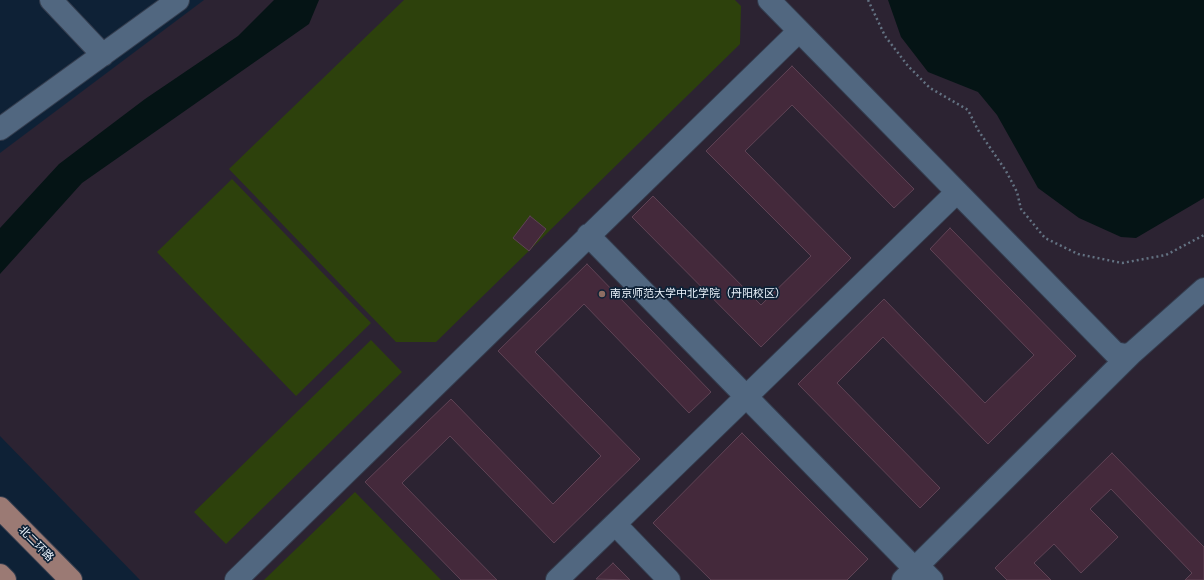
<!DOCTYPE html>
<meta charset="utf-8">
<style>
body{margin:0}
canvas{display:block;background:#0e2136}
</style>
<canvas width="1204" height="580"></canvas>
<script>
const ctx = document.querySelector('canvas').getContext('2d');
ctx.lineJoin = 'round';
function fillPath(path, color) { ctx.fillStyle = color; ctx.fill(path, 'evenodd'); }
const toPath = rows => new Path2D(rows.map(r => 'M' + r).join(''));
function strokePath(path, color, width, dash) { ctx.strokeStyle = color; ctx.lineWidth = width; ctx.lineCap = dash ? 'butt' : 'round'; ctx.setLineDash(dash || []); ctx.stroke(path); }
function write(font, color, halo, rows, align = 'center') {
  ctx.font = font + ' Bitter,"Noto Sans SC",serif'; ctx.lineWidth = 3.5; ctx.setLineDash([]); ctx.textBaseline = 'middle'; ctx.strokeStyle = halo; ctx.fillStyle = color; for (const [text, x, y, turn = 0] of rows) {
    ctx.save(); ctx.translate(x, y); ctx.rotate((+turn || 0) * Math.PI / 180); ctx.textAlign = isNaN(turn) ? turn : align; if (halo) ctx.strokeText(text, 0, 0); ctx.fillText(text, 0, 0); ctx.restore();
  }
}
fillPath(toPath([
 [204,0,1204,0,1204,580,140,580,0,436,0,153]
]), '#2c2332');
fillPath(toPath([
 [404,0,735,0,741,6,740,44,436,342,396,342,229,169],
 [232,179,371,323,296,396,157,252],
 [371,340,402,372,226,544,194,512],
 [355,492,441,580,264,580]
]), '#2d410c');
fillPath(toPath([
 [274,0,319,0,309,24,82,183,0,274,0,228,59,164,145,99,238,36],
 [888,0,1204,0,1204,198,1136,238,1121,237,1079,218,1038,188,997,115,978,92,928,72,901,37]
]), '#051415');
const building = toPath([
 [792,66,914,189,894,208,792,105,745,151,851,258,761,347,632,217,653,196,761,305,811,256,706,151,792,66],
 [530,216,546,229,529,251,513,238,530,216],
 [950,228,1076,356,988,444,883,337,837,383,940,488,920,508,798,384,884,299,985,403,1034,355,930,249,950,228],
 [587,264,711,392,689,413,584,304,535,352,640,459,554,543,450,436,402,483,497,580,461,580,365,482,451,399,553,504,601,456,498,351,587,264],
 [742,433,868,559,847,580,711,580,653,523,742,433],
 [1112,453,1204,547,1204,580,1185,580,1192,573,1111,489,1090,509,1118,537,1081,573,1054,544,1034,563,1051,580,1007,580,995,568,1112,453],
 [613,563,630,580,596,579,613,563]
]);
fillPath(building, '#44293b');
strokePath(building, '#5f4355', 1);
const minor = toPath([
 [769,0,1115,353,1125,355,1132,353,1204,289],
 [588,235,915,569],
 [615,524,957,192],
 [918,566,932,580],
 [236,580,799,31],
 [557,580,615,524,669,580],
 [903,580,1132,353]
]);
const tertiary = toPath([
 [51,0,103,55],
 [0,129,178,0]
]);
const primary = toPath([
 [0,508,71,580],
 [0,575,5,580]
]);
strokePath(minor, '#343d4e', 24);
strokePath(tertiary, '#343d4e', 24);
strokePath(primary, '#343d4e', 24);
strokePath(toPath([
 [868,0,885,36,908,66,930,88,968,110,978,130,1006,171,1017,192,1021,209,1045,238,1078,254,1122,263,1166,255,1204,235]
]), '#637282', 2.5, [2, 3]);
strokePath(minor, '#516780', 22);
strokePath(tertiary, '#516780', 22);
strokePath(primary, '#9b7a74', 22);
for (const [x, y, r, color] of [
 [602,294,4,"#8d6e63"]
]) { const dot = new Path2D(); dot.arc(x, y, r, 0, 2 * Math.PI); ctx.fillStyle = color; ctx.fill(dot); strokePath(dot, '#0e2136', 1.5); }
write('11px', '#ecf4fd', '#0e2136', [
 ["南京师范大学中北学院（丹阳校区）",610,294]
], 'left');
write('11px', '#ecf4fd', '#0e2136', [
 ["北二环路",36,544,45]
]);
</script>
